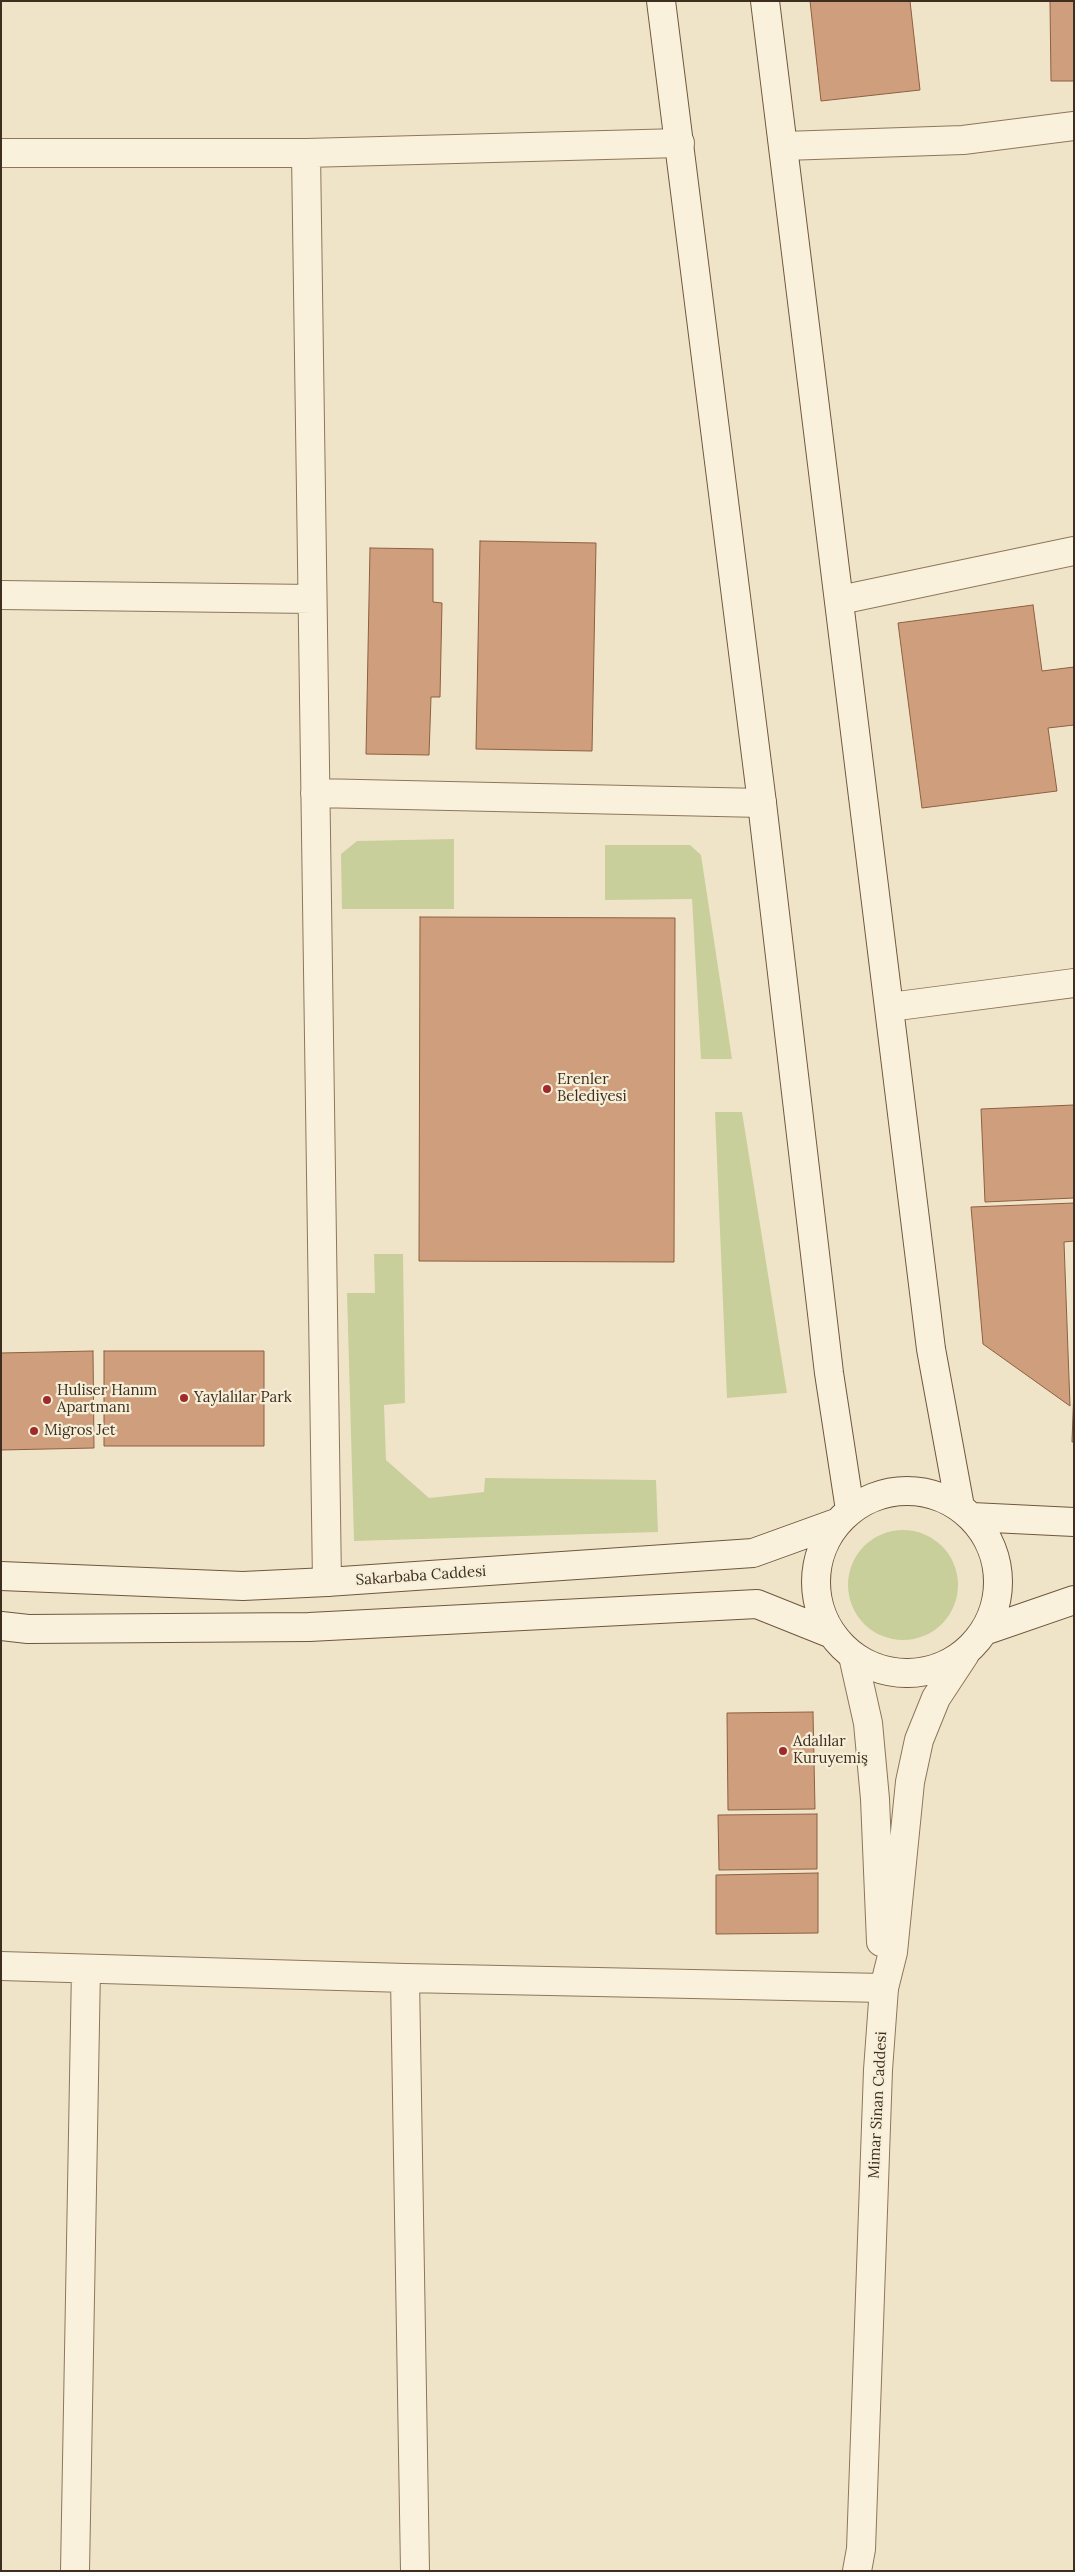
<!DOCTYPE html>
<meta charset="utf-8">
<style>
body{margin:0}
#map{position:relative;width:1075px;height:2572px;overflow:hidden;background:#f0e4c8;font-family:Lora,serif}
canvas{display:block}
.frame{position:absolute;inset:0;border:2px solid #3d2e20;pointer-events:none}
</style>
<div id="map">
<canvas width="1075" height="2572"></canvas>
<div class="frame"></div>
</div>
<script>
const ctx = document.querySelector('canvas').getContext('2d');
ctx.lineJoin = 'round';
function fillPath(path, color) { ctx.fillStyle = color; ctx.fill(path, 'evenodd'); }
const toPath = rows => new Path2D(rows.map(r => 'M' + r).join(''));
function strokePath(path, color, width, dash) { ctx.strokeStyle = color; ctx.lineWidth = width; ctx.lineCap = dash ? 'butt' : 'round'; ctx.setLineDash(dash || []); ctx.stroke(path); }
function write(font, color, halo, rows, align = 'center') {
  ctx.font = font + ' Lora,serif'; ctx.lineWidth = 4.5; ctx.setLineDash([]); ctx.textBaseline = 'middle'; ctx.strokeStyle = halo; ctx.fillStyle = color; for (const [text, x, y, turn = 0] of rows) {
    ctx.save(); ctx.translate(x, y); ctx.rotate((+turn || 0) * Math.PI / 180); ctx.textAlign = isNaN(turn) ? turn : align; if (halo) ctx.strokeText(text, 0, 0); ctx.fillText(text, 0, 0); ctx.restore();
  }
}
fillPath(toPath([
 [454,839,454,909,342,909,341,854,357,841],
 [605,845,690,845,701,855,732,1059,701,1059,692,899,605,900],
 [715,1112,742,1112,787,1393,727,1398],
 [374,1254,403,1254,405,1403,384,1405,386,1460,429,1498,484,1492,485,1478,656,1480,658,1532,354,1541,347,1293,375,1293],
 '848 1585a55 55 0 1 1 110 0a55 55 0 1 1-110 0Z'
]), '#c9cf9b');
const building = toPath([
 [810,1,910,1,920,90,821,101,810,1],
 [1050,1,1074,1,1074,81,1051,81,1050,1],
 [480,541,596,543,592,751,476,749,480,541],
 [370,548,433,549,433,602,442,603,440,697,431,697,429,755,366,754,370,548],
 [1033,605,1042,671,1074,667,1074,725,1048,728,1057,791,922,808,898,623,1033,605],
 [420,917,675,918,674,1262,419,1261,420,917],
 [1074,1105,1074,1198,985,1202,981,1109,1074,1105],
 [1074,1203,1074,1241,1064,1242,1070,1406,983,1344,971,1207,1074,1203],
 [93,1351,94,1448,1,1450,1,1353,93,1351],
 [104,1351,264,1351,264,1446,104,1446,104,1351],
 [1074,1388,1074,1442,1072,1442,1074,1388],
 [813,1712,815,1809,728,1810,727,1713,813,1712],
 [817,1814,817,1869,719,1870,718,1815,817,1814],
 [818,1873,818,1933,716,1934,716,1875,818,1873]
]);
fillPath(building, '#cf9f7d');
strokePath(building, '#8d5f41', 1);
const minor = toPath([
 [784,146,963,140,1074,126],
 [1,153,306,153,680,143],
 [306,153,327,1582],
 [1,595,312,599],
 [840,600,1074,551],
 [315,793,762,803],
 [890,1007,1074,983],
 [1,1966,405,1978,884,1988],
 [405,1978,415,2571],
 [75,2571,86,1969]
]);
const tertiary = toPath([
 [853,1656,868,1723,875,1799,881,1942],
 [857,2571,861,2549,878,2070,884,1988,893,1952,910,1782,919,1740,936,1698,965,1654]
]);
const secondary = toPath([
 [661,1,762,803,829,1373,850,1510],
 [765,1,931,1349,960,1507],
 '816 1582a91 91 0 1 1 182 0a91 91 0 1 1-182 0Z',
 [972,1517,1074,1522],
 [1,1576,243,1586,327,1582,753,1553,836,1523],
 [1,1626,28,1629,309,1627,757,1604,832,1634],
 [984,1631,1074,1600]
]);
strokePath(minor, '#8d765c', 30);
strokePath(tertiary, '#8d765c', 30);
strokePath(secondary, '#6f573f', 30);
strokePath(minor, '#faf1dc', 28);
strokePath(tertiary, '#faf1dc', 28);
strokePath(secondary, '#faf1dc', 28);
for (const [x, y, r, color] of [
 [547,1089,5,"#9e2a2b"],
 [184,1398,5,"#9e2a2b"],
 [47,1400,5,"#9e2a2b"],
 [34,1431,5,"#9e2a2b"],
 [783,1751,5,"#9e2a2b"]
]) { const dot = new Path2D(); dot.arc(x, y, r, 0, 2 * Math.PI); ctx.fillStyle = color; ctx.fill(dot); strokePath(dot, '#f7eed8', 2); }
write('15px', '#3d2e20', '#f7eed8', [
 ["Erenler",557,1080],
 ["Belediyesi",557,1097],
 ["Huliser Hanım",57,1391],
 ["Apartmanı",57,1408],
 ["Yaylalılar Park",194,1398],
 ["Migros Jet",44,1431],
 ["Adalılar",793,1742],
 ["Kuruyemiş",793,1759]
], 'left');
write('15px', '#3d2e20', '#f7eed8', [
 ["Sakarbaba Caddesi",421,1576,-4],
 ["Mimar Sinan Caddesi",878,2105,-87]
]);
</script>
